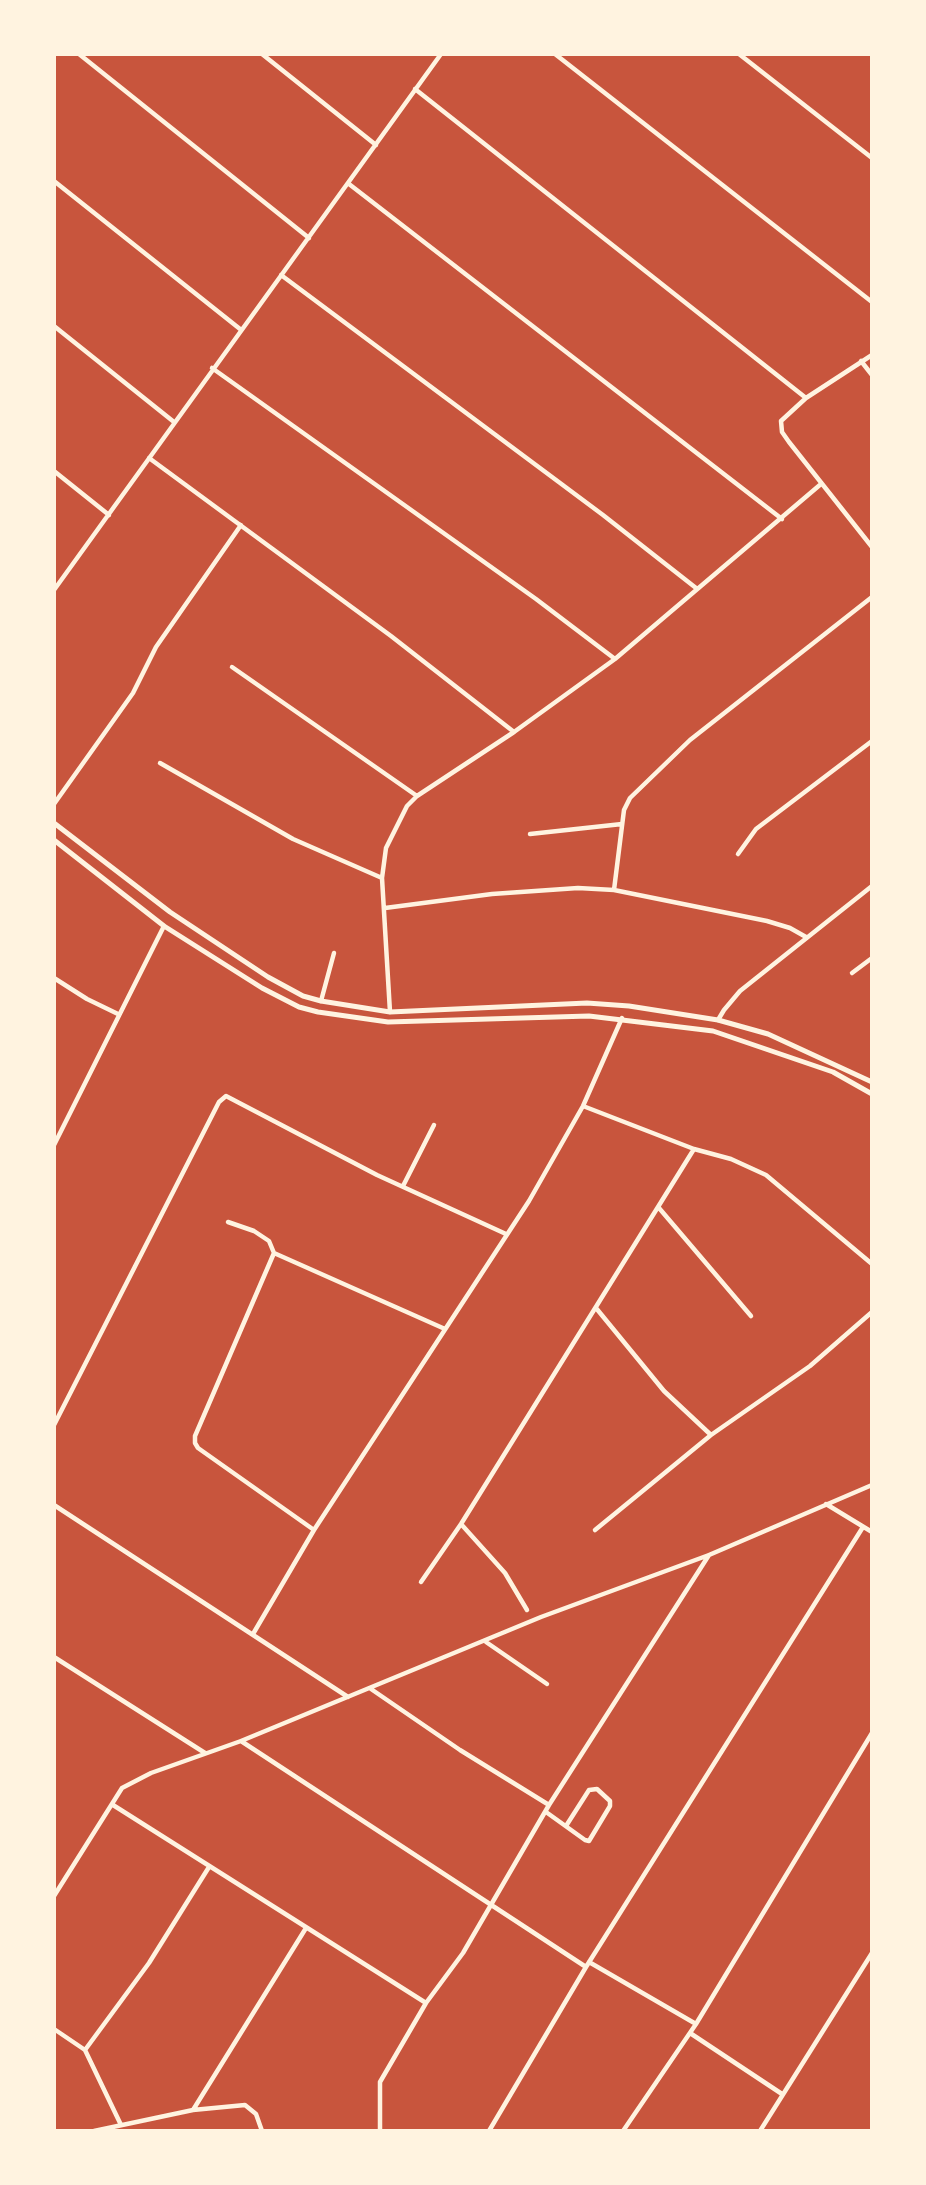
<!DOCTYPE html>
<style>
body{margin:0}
#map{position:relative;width:926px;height:2185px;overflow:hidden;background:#c8553d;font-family:"Noto Serif",serif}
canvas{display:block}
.frame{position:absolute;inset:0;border:56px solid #fff3e0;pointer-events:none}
</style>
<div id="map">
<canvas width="926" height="2185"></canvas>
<div class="frame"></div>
</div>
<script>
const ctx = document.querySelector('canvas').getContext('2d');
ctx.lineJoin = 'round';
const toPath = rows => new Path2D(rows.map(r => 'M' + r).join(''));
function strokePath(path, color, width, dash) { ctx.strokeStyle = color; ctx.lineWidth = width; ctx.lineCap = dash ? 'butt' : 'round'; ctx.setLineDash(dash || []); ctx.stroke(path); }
strokePath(toPath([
 [79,54,309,238],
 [262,54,376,145],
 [555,54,872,302],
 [739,54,872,158],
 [415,89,806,398],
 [54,181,240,329],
 [349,184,782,519],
 [281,275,603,515,696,588],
 [54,326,174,422],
 [872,355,806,398,781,421,782,432,789,442,872,547],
 [861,361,872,375],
 [212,368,536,599,615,659],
 [149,458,391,636,514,732],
 [54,471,109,515],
 [54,590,441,54],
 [232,667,417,796],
 [160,763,293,839,382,878],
 [54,804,133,693,156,647,241,525],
 [530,834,622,824],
 [738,854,756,829,872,741],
 [614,890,624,810,630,798,690,740,872,597],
 [385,908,492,894,578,888,614,890,767,921,790,928,806,937],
 [852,973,872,958],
 [54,978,87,999,118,1014],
 [321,1001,334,953],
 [390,1012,382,878,386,848,407,806,417,796,514,732,615,659,821,484],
 [718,1020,724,1010,740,991,872,886],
 [583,1106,694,1149,731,1159,766,1175,872,1264],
 [54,1145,164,926],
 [403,1186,434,1125],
 [659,1208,751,1316],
 [228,1222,254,1231,269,1241,274,1253,445,1329],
 [274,1253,195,1436,195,1443,198,1448,314,1530],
 [596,1308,664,1391,711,1435],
 [54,1425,219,1102,226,1096,377,1175,506,1234],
 [826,1504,872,1532],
 [54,1505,348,1697],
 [461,1524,505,1573,527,1610],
 [595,1530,711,1435,810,1366,872,1312],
 [421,1582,461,1524,694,1149],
 [253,1634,314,1530,529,1201,583,1106,622,1018],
 [486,1642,547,1684],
 [54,1657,205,1753],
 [371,1689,460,1750,549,1805],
 [241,1741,586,1967],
 [113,1805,426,2003],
 [546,1812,585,1840,589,1841,610,1806,610,1801,597,1789,589,1790,566,1826],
 [54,1896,122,1788,151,1773,241,1741,541,1617,709,1555,872,1485],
 [589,1962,696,2024],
 [54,2029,85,2050,121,2125],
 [690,2033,782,2094],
 [85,2050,149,1963,209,1867],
 [193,2110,306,1928],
 [94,2131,193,2110,245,2105,256,2114,262,2131],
 [380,2131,380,2082,426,2003,463,1953,549,1805,709,1555],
 [489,2131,586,1967,863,1527],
 [623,2131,696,2024,872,1733],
 [760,2131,872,1953]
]), '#fff3e0', 4.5);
strokePath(toPath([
 [54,823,170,912,268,977,303,996,321,1001,390,1012,587,1003,629,1006,718,1020,768,1034,872,1082],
 [54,840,164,926,262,988,299,1007,318,1012,388,1022,589,1016,713,1031,833,1072,872,1094]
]), '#fff3e0', 5);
</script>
